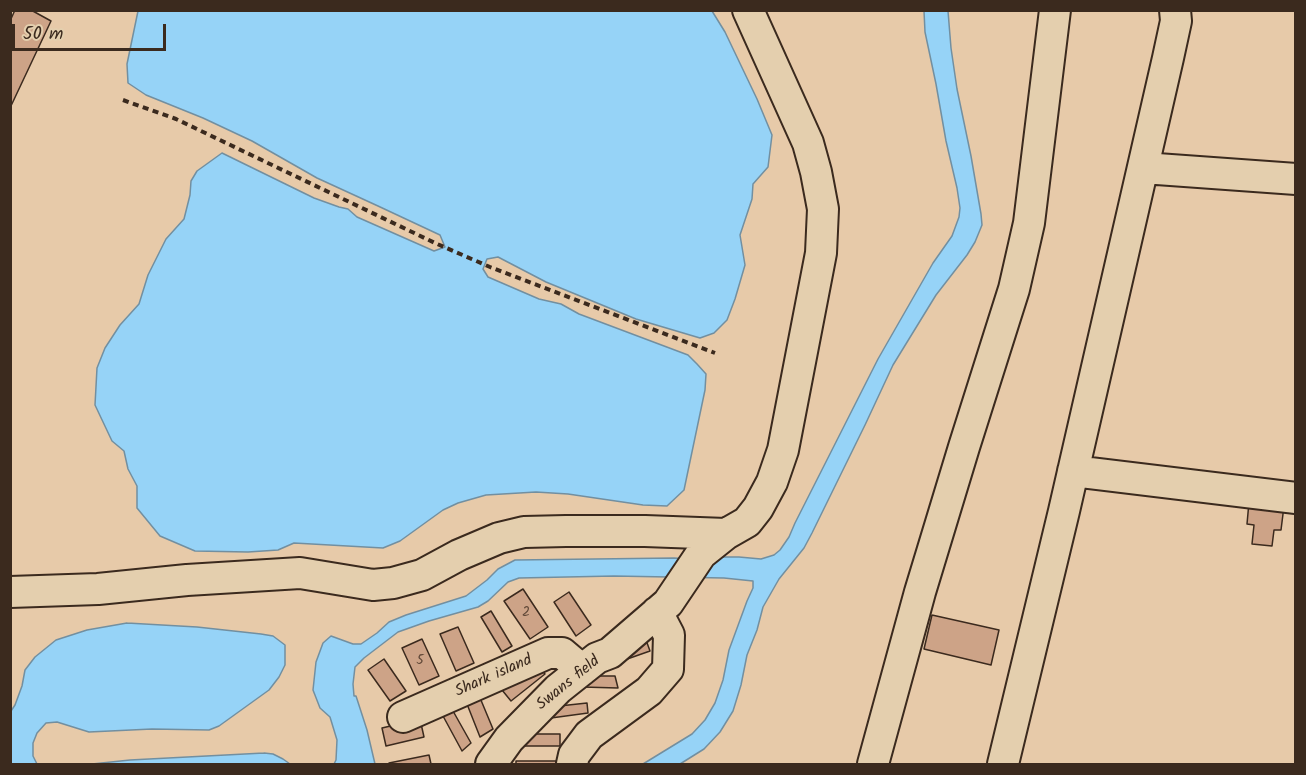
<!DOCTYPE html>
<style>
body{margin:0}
#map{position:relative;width:1306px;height:775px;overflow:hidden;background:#e7caa9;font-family:Kalam,sans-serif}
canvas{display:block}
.frame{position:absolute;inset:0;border:12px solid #3b2a1e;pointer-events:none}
.scale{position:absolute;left:12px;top:24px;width:154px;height:27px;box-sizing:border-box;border:3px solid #3b2a1e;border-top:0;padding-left:8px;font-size:18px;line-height:21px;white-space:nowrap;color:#3b2a1e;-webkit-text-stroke:4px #e4cfae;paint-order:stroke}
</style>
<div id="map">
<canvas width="1306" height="775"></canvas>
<div class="frame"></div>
<div class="scale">50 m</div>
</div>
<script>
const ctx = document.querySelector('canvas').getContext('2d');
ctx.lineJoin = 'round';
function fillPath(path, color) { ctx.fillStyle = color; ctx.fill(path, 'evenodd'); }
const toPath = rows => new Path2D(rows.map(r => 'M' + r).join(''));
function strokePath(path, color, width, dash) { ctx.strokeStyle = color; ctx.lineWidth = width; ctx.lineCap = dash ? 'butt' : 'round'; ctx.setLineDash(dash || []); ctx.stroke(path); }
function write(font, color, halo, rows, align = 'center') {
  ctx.font = font + ' Kalam,sans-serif'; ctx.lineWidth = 4.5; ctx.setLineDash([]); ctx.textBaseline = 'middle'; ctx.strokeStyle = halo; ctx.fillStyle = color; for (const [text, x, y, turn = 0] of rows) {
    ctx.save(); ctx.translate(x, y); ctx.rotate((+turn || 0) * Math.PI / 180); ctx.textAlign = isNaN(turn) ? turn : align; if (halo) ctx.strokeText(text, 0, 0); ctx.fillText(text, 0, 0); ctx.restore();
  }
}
const water = toPath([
 [138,11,712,11,725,32,757,99,772,135,768,167,753,184,752,199,740,235,745,265,735,299,727,320,714,333,700,338,636,319,546,282,498,257,487,259,483,269,488,277,539,299,561,304,579,314,688,355,697,364,706,374,705,390,684,490,667,506,643,505,568,494,536,492,486,495,458,503,443,510,400,541,383,548,294,543,278,550,248,552,195,551,160,536,137,508,137,486,128,469,124,451,112,441,95,405,97,368,105,348,120,325,139,304,148,275,166,239,184,219,190,195,191,181,197,171,222,153,314,198,339,207,348,209,357,217,434,251,445,247,440,235,378,206,317,178,252,141,203,118,146,95,128,83,127,64,138,11],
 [924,11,948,11,951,48,957,89,971,156,981,214,982,225,975,242,967,255,936,295,893,365,865,425,812,533,804,548,779,579,763,607,757,630,747,655,741,685,733,711,720,732,704,749,680,764,643,764,692,734,705,720,715,703,723,680,729,650,747,601,753,588,753,581,724,578,614,576,519,578,508,582,488,601,478,607,429,621,398,632,364,658,355,667,353,684,354,696,356,696,367,730,375,764,334,764,336,760,337,740,330,717,320,708,313,690,316,662,323,643,331,636,353,644,361,644,377,633,389,622,406,615,466,596,487,580,498,569,515,560,674,558,690,559,711,557,739,557,761,559,774,555,780,550,789,537,795,523,878,359,933,263,952,236,959,217,960,208,957,188,946,141,936,84,925,32,924,11],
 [127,623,197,627,261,634,273,636,285,645,285,665,279,677,269,690,219,726,209,730,152,729,89,732,57,722,46,723,37,733,33,743,33,756,37,764,11,764,11,711,15,705,22,686,25,670,35,657,56,640,87,630,127,623],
 [264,753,273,754,283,759,290,764,92,764,130,760,264,753]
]);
fillPath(water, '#96d3f7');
strokePath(water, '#728fa0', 1.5);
const building = toPath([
 [15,10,31,10,51,21,10,108,10,21,15,10],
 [1249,502,1284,506,1281,530,1274,530,1272,546,1252,544,1254,525,1247,524,1249,502],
 [523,589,548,627,530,639,504,601,523,589],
 [569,592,591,625,576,636,554,602,569,592],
 [491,611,512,646,502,652,481,617,491,611],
 [932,615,999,630,991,665,924,649,932,615],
 [458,627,474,663,456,671,440,634,458,627],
 [422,639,439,676,419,685,402,648,422,639],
 [646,640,650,651,613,664,646,640],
 [384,659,406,691,390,701,368,670,384,659],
 [536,663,545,674,511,701,502,690,536,663],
 [582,676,615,676,618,688,582,687,582,676],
 [478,693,493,729,480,737,465,699,478,693],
 [587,703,588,713,551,718,550,707,587,703],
 [453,711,471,743,462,751,443,716,453,711],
 [420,719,424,737,386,746,382,728,420,719],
 [522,734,560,734,560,746,522,746,522,734],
 [429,755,431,764,390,764,389,763,429,755],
 [516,761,556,761,556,764,516,764,516,761]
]);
fillPath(building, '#cda387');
strokePath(building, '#3b2a1e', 1.5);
const minor = toPath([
 [1143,168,1296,179],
 [1073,471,1296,498],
 [10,592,98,589,187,580,300,573,373,585,393,583,422,575,459,555,499,538,524,532,566,531,645,531,726,534],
 [403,717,548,653,562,653,582,670],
 [491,764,509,739,558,689,597,658,610,653,668,603,701,554,726,534,747,522,758,508,772,482,783,450,821,253,823,209,816,172,808,143,748,10],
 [572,764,574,755,589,735,649,691,668,669,669,635,657,612],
 [873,764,920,592,964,447,1014,289,1029,223,1055,10],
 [1003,764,1064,511,1168,58,1176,21,1175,10]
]);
strokePath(minor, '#3b2a1e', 34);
strokePath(toPath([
 [123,100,176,119,435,243,490,267,715,353]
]), '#3b2a1e', 4, [6, 4.5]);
strokePath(minor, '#e4cfae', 30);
write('14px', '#604838', null, [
 ["2",526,614],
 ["5",420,662]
]);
write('16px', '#3b2a1e', '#e4cfae', [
 ["Shark island",494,677,-24],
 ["Swans field",569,684,-39]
]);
</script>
